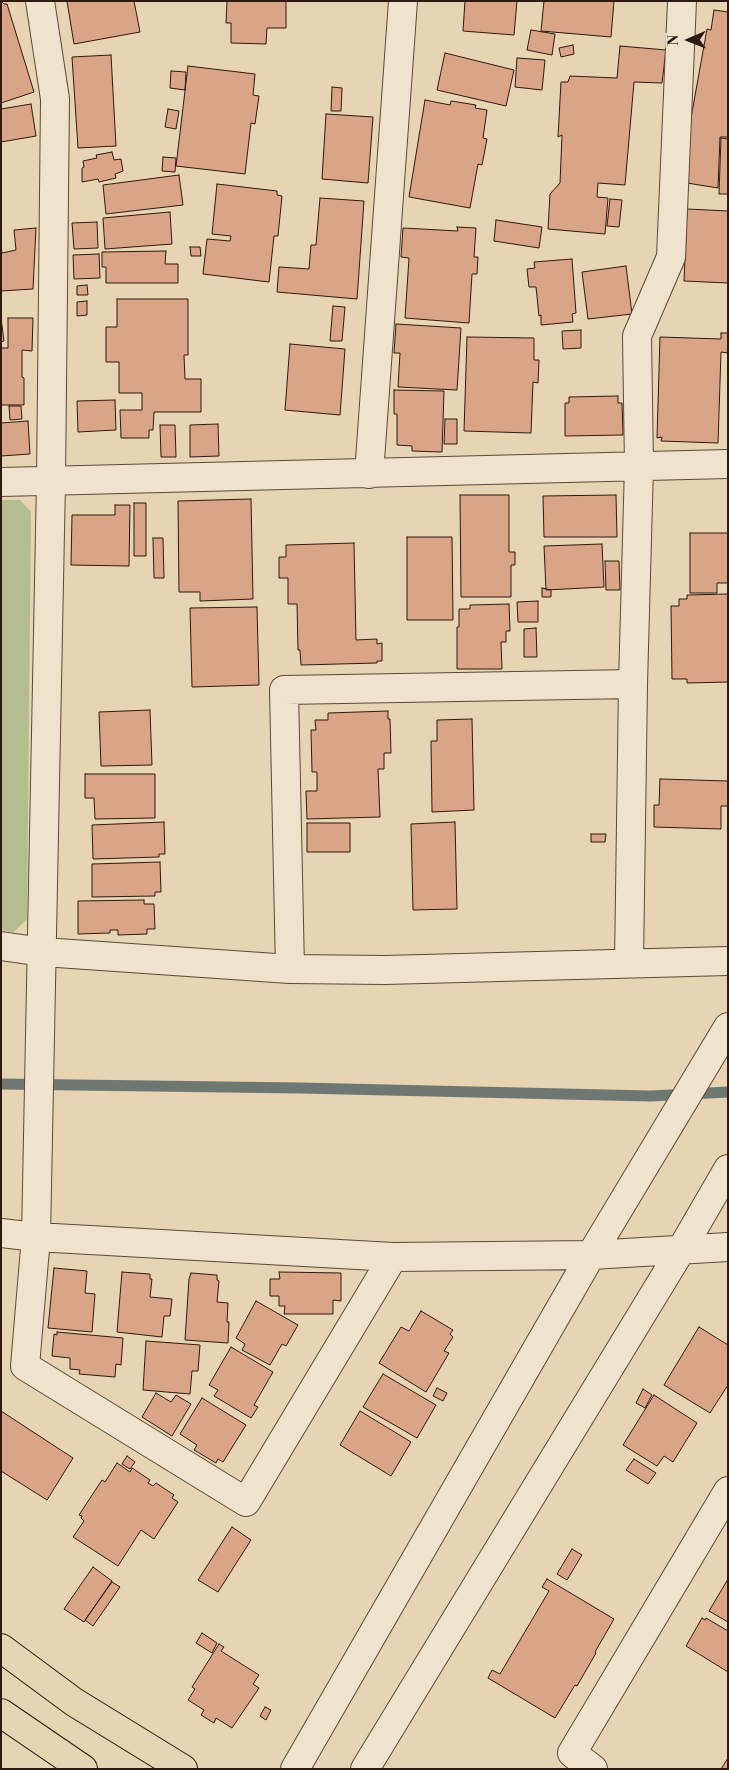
<!DOCTYPE html>
<style>
body{margin:0}
#map{position:relative;width:729px;height:1770px;overflow:hidden;background:#e7d4b2;font-family:"Libre Bodoni",serif}
canvas{display:block}
.frame{position:absolute;inset:0;border:2px solid #2f1911;pointer-events:none}
.north{position:absolute;left:664px;top:15px;width:50px;height:50px;-webkit-text-stroke:4px #efe3cd;paint-order:stroke;rotate:269deg;font-size:14px;font-weight:700;line-height:20px;text-align:center;color:#2f1911}
.north::after{content:'';display:block;margin:auto;width:18px;height:22px;background:#2f1911;clip-path:polygon(50% 0,100% 100%,50% 72%,0 100%)}
</style>
<div id="map">
<canvas width="729" height="1770"></canvas>
<div class="frame"></div>
<div class="north">N</div>
</div>
<script>
const ctx = document.querySelector('canvas').getContext('2d');
ctx.lineJoin = 'round';
function fillPath(path, color) { ctx.fillStyle = color; ctx.fill(path, 'evenodd'); }
const toPath = rows => new Path2D(rows.map(r => 'M' + r).join(''));
function strokePath(path, color, width, dash) { ctx.strokeStyle = color; ctx.lineWidth = width; ctx.lineCap = dash ? 'butt' : 'round'; ctx.setLineDash(dash || []); ctx.stroke(path); }
fillPath(toPath([
 [1,500,20,500,31,512,27,919,14,932,1,930]
]), '#b3bd8e');
strokePath(toPath([
 [1,1084,300,1088,651,1096,728,1092]
]), '#6f7773', 11);
const building = toPath([
 [1,1,4,4,7,4,34,92,1,103,1,1],
 [67,1,134,1,140,32,74,44,67,1],
 [227,1,286,1,286,28,267,28,266,44,231,43,231,23,226,23,227,1],
 [465,1,517,1,514,35,463,31,465,1],
 [544,1,614,1,611,37,541,31,544,1],
 [714,10,728,12,728,137,720,137,718,188,687,183,689,129,707,29,711,30,714,10],
 [531,30,555,34,552,55,527,50,531,30],
 [573,45,574,54,561,57,559,48,573,45],
 [620,46,666,50,662,83,634,82,625,185,598,183,597,197,608,198,605,234,548,229,550,194,560,183,562,135,558,137,561,82,568,82,570,76,617,78,620,46],
 [445,53,514,70,506,106,437,90,445,53],
 [111,55,116,146,78,148,72,57,111,55],
 [517,58,545,60,542,90,515,87,517,58],
 [188,66,255,74,253,95,259,96,255,124,251,123,245,174,176,166,188,66],
 [171,71,186,72,185,90,170,88,171,71],
 [332,87,342,88,341,111,331,111,332,87],
 [425,100,450,105,451,101,476,105,475,108,487,110,483,138,487,139,482,165,478,164,470,208,409,197,425,100],
 [31,104,36,136,1,142,1,109,31,104],
 [168,109,179,111,176,129,165,127,168,109],
 [326,114,373,117,368,183,322,179,326,114],
 [721,138,728,139,728,194,719,194,721,138],
 [112,152,114,160,121,159,123,171,115,174,116,178,99,182,98,179,82,182,82,168,84,167,83,161,97,158,96,155,112,152],
 [163,157,176,158,175,172,162,171,163,157],
 [179,175,183,205,106,214,103,185,179,175],
 [217,184,277,191,277,195,282,196,278,236,274,236,269,282,203,274,207,239,230,241,231,236,212,234,217,184],
 [320,198,364,201,357,299,277,292,279,267,309,269,311,245,316,245,320,198],
 [610,199,622,200,619,227,607,226,610,199],
 [687,209,728,211,728,283,684,281,687,209],
 [170,212,172,244,105,249,103,218,170,212],
 [496,220,542,227,539,248,494,241,496,220],
 [97,222,98,248,74,249,72,223,97,222],
 [457,227,476,228,474,257,478,257,477,274,472,274,469,323,405,318,409,258,401,257,403,228,458,231,457,227],
 [36,228,33,289,1,291,1,247,2,253,16,250,14,230,36,228],
 [190,247,200,247,201,256,191,256,190,247],
 [166,251,165,264,178,264,178,283,106,283,106,267,102,267,102,252,166,251],
 [99,254,100,278,74,279,73,255,99,254],
 [572,259,576,313,572,314,573,322,541,325,541,315,539,316,536,287,529,287,527,269,535,268,534,262,572,259],
 [626,266,632,314,588,319,582,272,626,266],
 [87,285,88,295,77,295,77,286,87,285],
 [117,299,188,299,188,355,184,355,185,379,201,379,201,412,154,412,153,430,149,430,149,438,121,438,120,410,142,410,142,393,119,393,119,362,106,362,106,327,117,327,117,299],
 [87,301,87,315,77,316,77,302,87,301],
 [333,306,345,307,342,341,330,341,333,306],
 [1,318,4,341,1,342,1,318],
 [8,318,33,318,32,351,22,350,22,377,24,378,24,405,1,405,1,348,8,348,8,318],
 [396,324,461,328,457,390,398,387,400,353,394,353,396,324],
 [581,330,581,348,563,349,562,331,581,330],
 [721,333,728,333,728,353,721,352,718,443,661,441,662,437,657,438,660,337,721,339,721,333],
 [467,337,534,338,534,360,539,360,538,383,533,382,531,433,464,431,467,337],
 [290,344,345,349,340,415,285,410,290,344],
 [394,390,444,391,442,452,412,451,412,446,397,445,397,414,394,414,394,390],
 [618,396,618,403,622,403,623,435,565,436,565,403,569,403,569,397,618,396],
 [115,400,116,430,78,432,77,401,115,400],
 [9,406,21,406,22,419,10,420,9,406],
 [445,419,457,419,457,444,444,444,445,419],
 [28,421,30,454,1,456,1,423,28,421],
 [218,424,219,456,190,457,190,425,218,424],
 [160,425,175,425,176,457,161,457,160,425],
 [460,495,509,495,509,552,515,552,515,565,511,565,511,597,461,597,460,495],
 [616,495,617,537,544,537,543,496,616,495],
 [251,499,253,599,200,601,200,592,179,592,178,501,251,499],
 [134,503,146,503,146,556,134,556,134,503],
 [115,505,130,505,129,566,71,565,72,515,115,515,115,505],
 [690,533,728,533,728,583,717,583,717,593,690,593,690,533],
 [407,537,452,537,453,620,407,620,407,537],
 [153,538,163,538,164,578,154,578,153,538],
 [354,543,356,640,377,639,377,644,382,643,382,661,377,661,377,663,301,665,300,650,298,650,297,604,288,604,288,578,279,578,279,557,286,557,286,545,354,543],
 [602,544,604,587,546,590,544,546,602,544],
 [605,561,619,561,620,590,606,590,605,561],
 [542,588,551,590,551,597,542,597,542,588],
 [728,594,728,682,687,683,687,679,672,679,671,606,679,606,679,599,687,599,687,595,728,594],
 [538,601,538,622,518,622,517,602,538,601],
 [509,604,510,631,506,631,506,642,501,642,502,669,457,669,457,627,459,627,459,609,470,609,470,605,509,604],
 [257,607,259,685,192,687,190,608,257,607],
 [536,628,537,657,524,657,524,629,536,628],
 [150,710,152,765,101,766,99,712,150,710],
 [388,711,388,719,390,719,391,753,384,753,384,769,378,769,380,817,307,819,306,791,317,791,317,772,312,772,311,730,316,730,315,720,328,720,328,713,388,711],
 [472,719,474,810,432,812,431,741,437,741,437,720,472,719],
 [85,774,155,774,155,818,95,819,94,798,85,798,85,774],
 [660,779,728,781,728,806,721,806,721,829,654,827,654,805,659,805,660,779],
 [164,822,165,854,159,854,159,857,93,859,92,825,164,822],
 [455,822,457,909,413,910,411,824,455,822],
 [307,823,350,823,350,852,307,852,307,823],
 [591,834,606,834,605,842,591,842,591,834],
 [160,862,161,892,155,892,155,896,92,897,92,864,160,862],
 [144,900,144,904,154,904,155,929,147,929,147,934,118,935,118,930,110,930,110,933,78,934,78,901,144,900],
 [54,1268,87,1271,85,1293,95,1294,92,1332,48,1328,54,1268],
 [122,1272,150,1274,150,1279,152,1279,150,1297,172,1299,170,1316,164,1316,162,1337,117,1332,122,1272],
 [279,1272,341,1273,341,1301,333,1300,333,1314,284,1314,285,1306,279,1306,279,1296,270,1296,270,1279,280,1279,279,1272],
 [191,1273,217,1275,217,1280,219,1281,217,1302,228,1303,227,1322,229,1322,228,1343,185,1340,189,1279,191,1273],
 [256,1301,298,1325,286,1346,282,1344,270,1365,242,1350,245,1344,236,1338,256,1301],
 [421,1311,453,1330,450,1334,453,1337,444,1351,449,1353,426,1392,379,1363,401,1327,409,1331,421,1311],
 [699,1327,728,1345,728,1385,710,1413,664,1385,699,1327],
 [57,1332,123,1338,121,1365,116,1364,115,1377,79,1374,80,1370,70,1369,70,1358,52,1356,54,1334,57,1335,57,1332],
 [146,1341,200,1345,198,1371,192,1371,190,1394,143,1390,146,1341],
 [231,1347,273,1372,254,1405,258,1407,251,1418,214,1396,218,1390,209,1385,231,1347],
 [383,1374,436,1405,417,1438,363,1407,383,1374],
 [437,1388,447,1393,443,1401,433,1396,437,1388],
 [643,1389,652,1395,645,1408,636,1403,643,1389],
 [156,1393,171,1402,176,1395,191,1404,172,1436,142,1417,156,1393],
 [654,1395,697,1423,673,1462,664,1456,657,1466,623,1445,654,1395],
 [202,1398,246,1425,223,1462,218,1459,216,1463,194,1450,197,1445,180,1434,202,1398],
 [1,1411,73,1458,47,1500,1,1471,1,1411],
 [360,1411,411,1442,391,1476,340,1445,360,1411],
 [127,1456,135,1462,130,1469,122,1464,127,1456],
 [634,1459,656,1473,648,1484,626,1470,634,1459],
 [117,1463,130,1472,132,1468,150,1480,148,1483,153,1486,156,1483,174,1495,172,1498,178,1502,154,1539,141,1530,118,1566,73,1537,84,1521,81,1518,82,1516,79,1515,102,1480,105,1482,117,1463],
 [232,1527,251,1540,218,1592,198,1580,232,1527],
 [572,1549,582,1555,567,1580,557,1574,572,1549],
 [93,1567,112,1581,84,1622,64,1609,93,1567],
 [547,1579,614,1619,595,1652,596,1653,577,1686,575,1685,555,1718,488,1678,492,1670,500,1674,549,1591,542,1587,547,1579],
 [728,1579,728,1622,709,1611,728,1579],
 [112,1582,120,1587,93,1626,85,1620,112,1582],
 [702,1618,705,1620,706,1618,728,1631,728,1672,686,1646,702,1618],
 [202,1633,217,1643,212,1653,196,1643,202,1633],
 [219,1644,224,1647,221,1651,259,1675,253,1684,259,1688,232,1728,216,1718,214,1723,201,1715,204,1710,188,1700,195,1689,192,1687,219,1644],
 [265,1707,271,1710,266,1720,260,1716,265,1707],
 [728,1758,728,1769,721,1769,728,1758]
]);
fillPath(building, '#daa486');
strokePath(building, '#2f1911', 1);
const street = toPath([
 [40,1,55,99,51,481,36,1237,25,1366,246,1502,393,1257],
 [369,474,403,1],
 [1,482,728,464],
 [1,946,43,952,290,969,385,970,728,961],
 [629,963,633,684,639,466,637,336,671,257,682,1],
 [290,969,284,690,633,684],
 [1,1233,36,1237,393,1257,591,1255,728,1247],
 [295,1769,591,1255,728,1027],
 [365,1769,681,1250,728,1169],
 [593,1769,572,1753,728,1491]
]);
const highway = toPath([
 [1,1648,74,1702,183,1769],
 [1,1713,83,1769]
]);
strokePath(street, '#5d4839', 30);
strokePath(highway, '#2f1911', 30);
strokePath(street, '#efe3cd', 28);
strokePath(highway, '#e7d4b2', 28);
</script>
